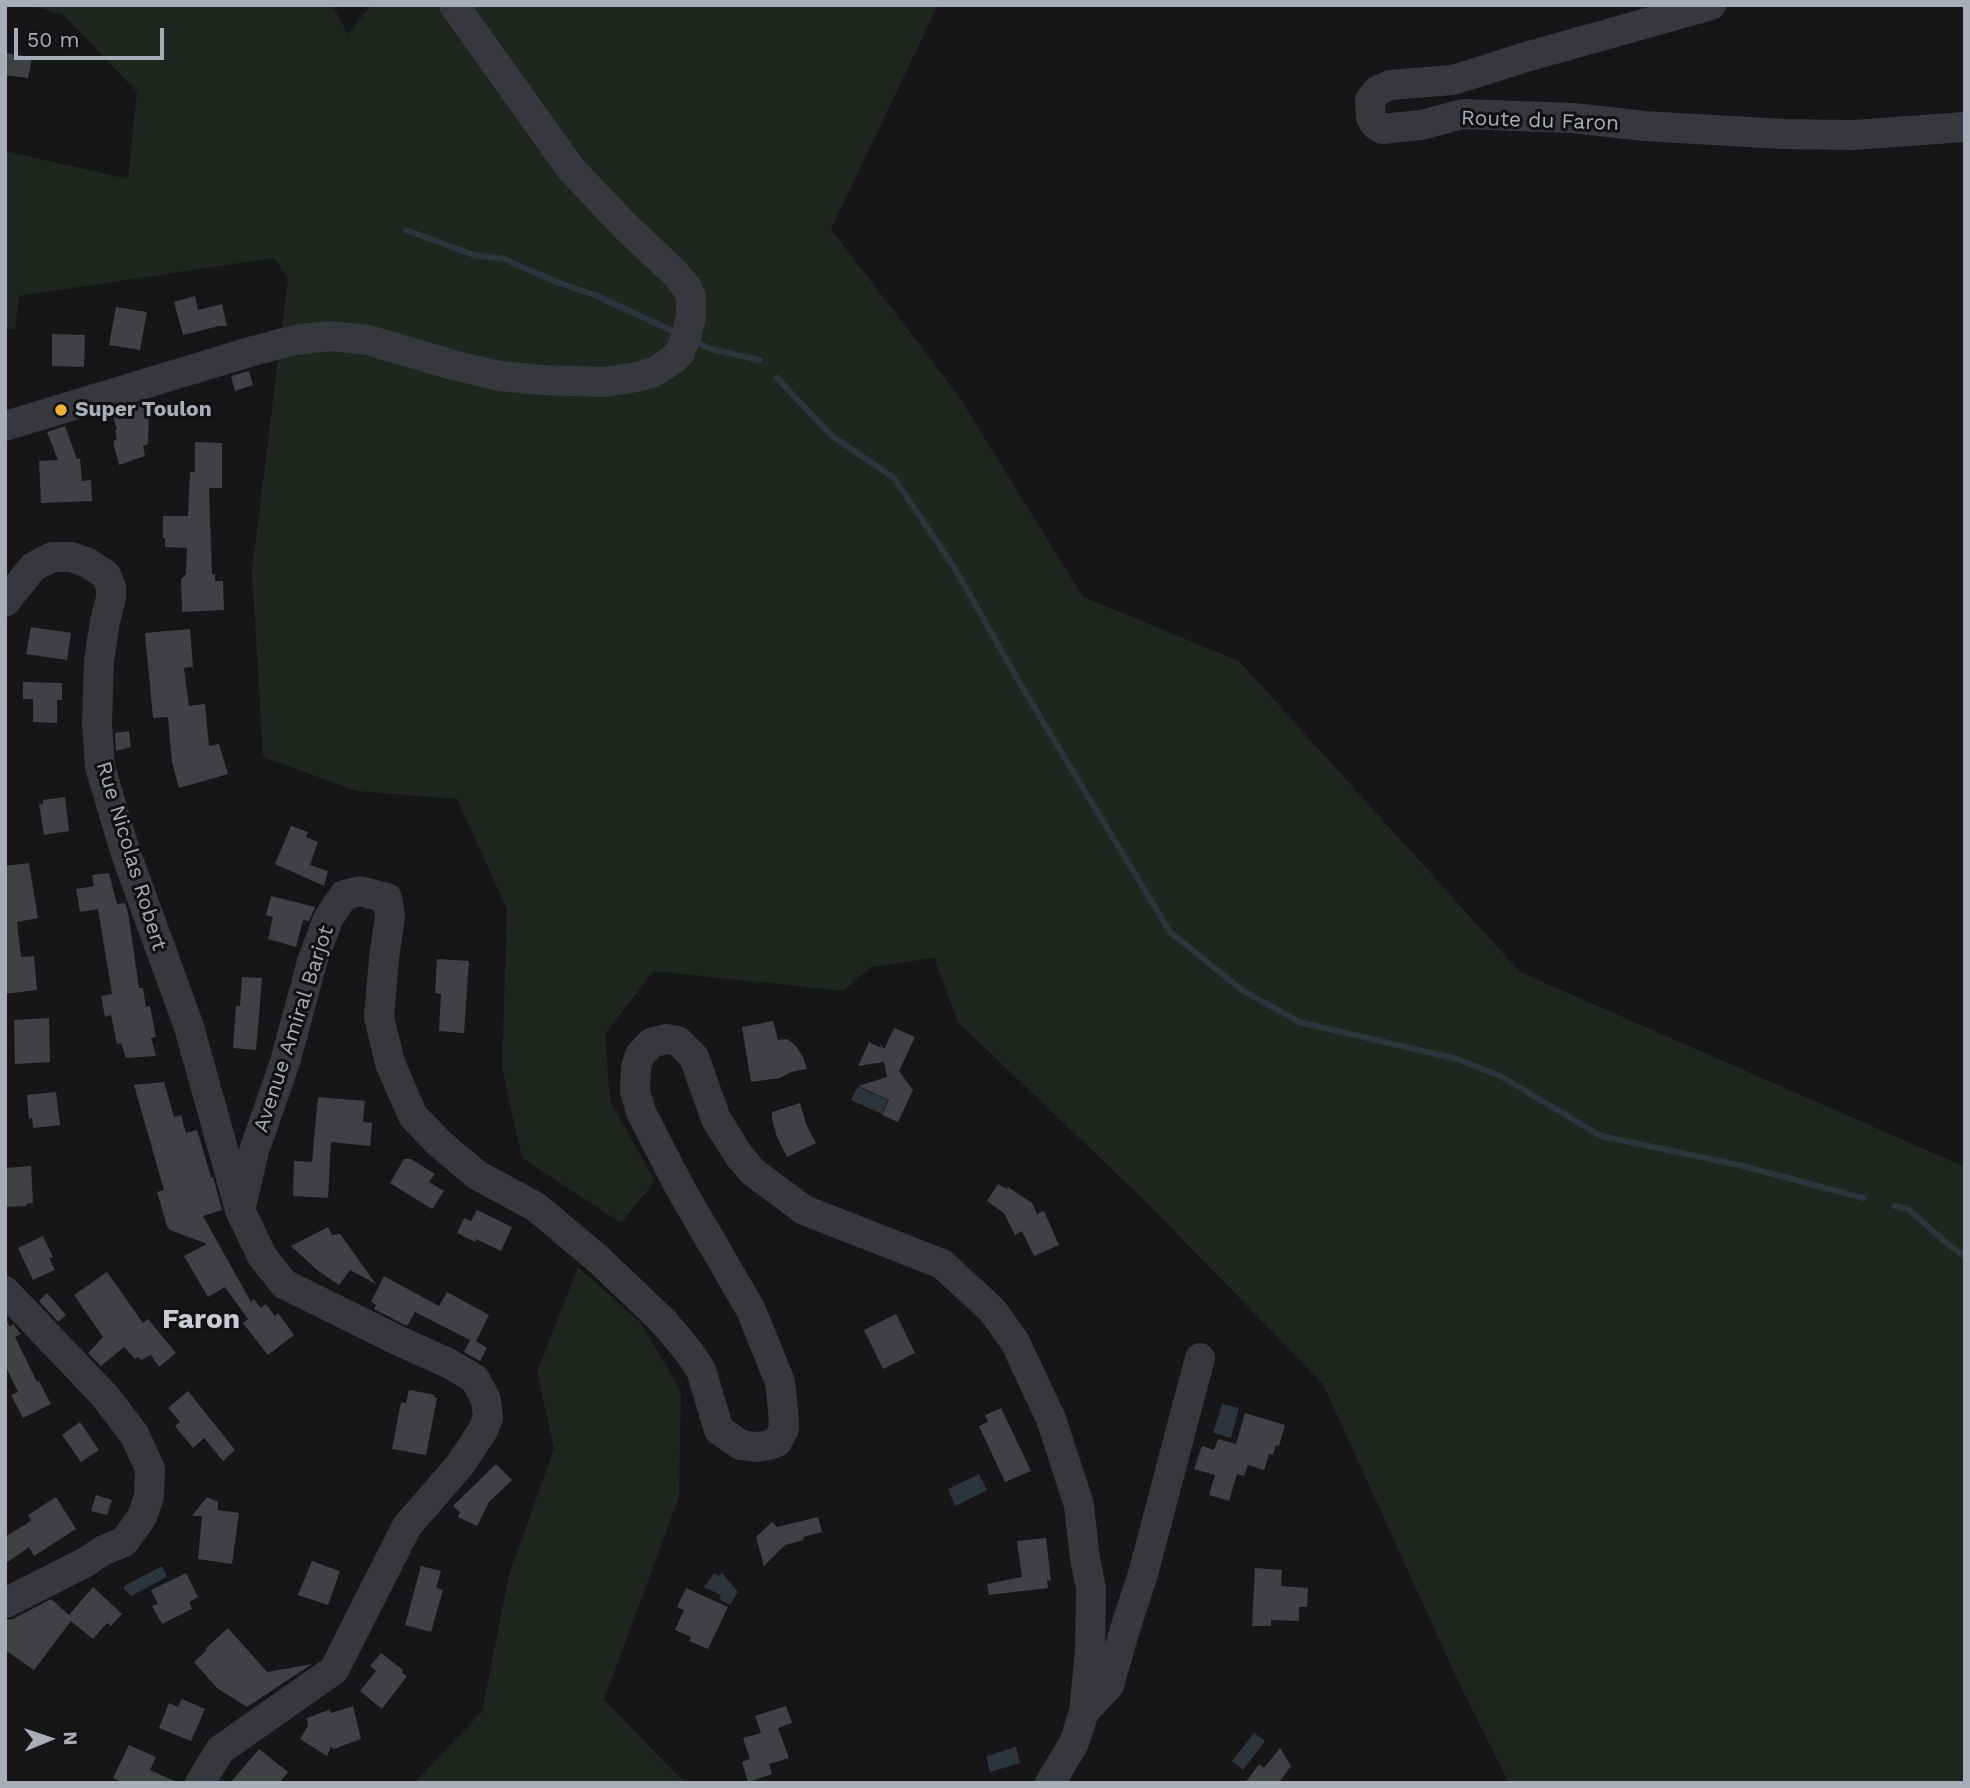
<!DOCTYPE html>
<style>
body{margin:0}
#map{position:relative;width:1970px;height:1788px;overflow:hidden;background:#161618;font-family:"Work Sans",sans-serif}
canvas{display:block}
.frame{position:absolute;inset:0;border:7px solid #a8adb8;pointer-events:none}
.north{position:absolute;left:14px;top:1704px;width:70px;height:70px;-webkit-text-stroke:5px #111113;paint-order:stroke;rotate:88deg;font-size:19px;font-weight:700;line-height:28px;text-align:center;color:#a8adb8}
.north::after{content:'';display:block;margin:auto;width:24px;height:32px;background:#a8adb8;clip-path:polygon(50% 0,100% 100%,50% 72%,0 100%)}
.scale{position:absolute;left:14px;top:28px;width:150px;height:32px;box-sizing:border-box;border:4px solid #a8adb8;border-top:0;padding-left:9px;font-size:21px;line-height:24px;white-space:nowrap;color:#a8adb8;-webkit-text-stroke:5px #111113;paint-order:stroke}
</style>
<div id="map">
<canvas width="1970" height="1788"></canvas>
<div class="frame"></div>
<div class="north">N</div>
<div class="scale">50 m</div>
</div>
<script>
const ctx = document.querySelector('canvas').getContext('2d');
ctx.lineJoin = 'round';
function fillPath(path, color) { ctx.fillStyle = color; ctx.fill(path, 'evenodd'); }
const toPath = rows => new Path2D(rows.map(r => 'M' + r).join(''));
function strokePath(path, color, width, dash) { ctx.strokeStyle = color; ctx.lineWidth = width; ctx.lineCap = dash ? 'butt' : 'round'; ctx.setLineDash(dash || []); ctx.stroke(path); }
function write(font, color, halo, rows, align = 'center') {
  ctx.font = font + ' "Work Sans",sans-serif'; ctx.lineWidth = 6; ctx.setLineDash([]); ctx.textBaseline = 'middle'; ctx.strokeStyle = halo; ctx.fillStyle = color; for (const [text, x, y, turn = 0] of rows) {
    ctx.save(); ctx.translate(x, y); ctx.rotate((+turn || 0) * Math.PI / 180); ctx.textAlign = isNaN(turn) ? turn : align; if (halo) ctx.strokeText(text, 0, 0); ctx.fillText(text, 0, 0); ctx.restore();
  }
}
fillPath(toPath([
 [29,5,332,5,348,34,371,5,938,5,831,229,958,395,1083,597,1239,661,1520,972,1965,1167,1965,1783,1509,1783,1459,1683,1323,1384,1146,1202,958,1022,934,958,871,967,843,991,654,971,605,1034,610,1101,655,1181,621,1223,522,1158,502,1068,507,909,457,799,357,791,263,757,252,571,288,279,274,258,19,296,15,330,5,328,5,151,128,179,137,92,64,15],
 [578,1267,640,1322,681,1391,679,1497,604,1700,685,1783,414,1783,482,1712,509,1575,554,1449,537,1372]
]), '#1e261f');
fillPath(toPath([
 [858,1087,888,1100,882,1114,851,1100],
 [1222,1404,1239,1408,1231,1438,1213,1433],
 [979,1474,987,1490,955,1506,948,1489],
 [162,1566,167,1577,131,1596,124,1589,124,1586],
 [714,1573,719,1576,722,1573,738,1592,730,1605,719,1599,721,1595,704,1587],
 [1254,1733,1265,1741,1243,1770,1232,1761],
 [1016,1747,1020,1763,990,1772,986,1756]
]), '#2c353c');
strokePath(toPath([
 [406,230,474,255,504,259,559,283,595,295,679,334],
 [692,340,711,349,760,360],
 [777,378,832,436,894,478,955,569,1025,692,1170,932,1242,990,1299,1022,1457,1059,1500,1076,1601,1136,1739,1165,1863,1198],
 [1895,1206,1908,1209,1951,1247,1965,1256]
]), '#2c353c', 6);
fillPath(toPath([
 [5,53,32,57,28,78,5,75],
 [195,296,198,310,222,304,227,326,219,326,183,335,174,302],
 [116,307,147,312,140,350,109,345],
 [52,334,85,335,84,367,52,366],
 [249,371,253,385,235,391,231,376],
 [156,399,159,411,149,414,148,444,143,446,145,456,119,465,114,446,114,441,117,439,115,430,117,430,112,412],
 [65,426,77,459,80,459,82,481,91,480,92,501,41,503,39,461,58,460,47,432],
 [195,442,222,443,222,488,209,488,212,574,215,574,215,581,223,581,224,610,182,612,181,579,186,574,187,548,165,547,165,538,163,538,163,516,188,516,190,472,195,472],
 [31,627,71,633,67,660,26,654],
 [190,629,193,667,184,668,189,706,205,704,209,746,219,744,228,774,179,788,172,762,168,717,153,718,145,633],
 [23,682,62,683,62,700,57,700,57,723,33,722,33,699,23,699],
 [129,731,131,747,116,751,115,733],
 [65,797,69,831,44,835,39,804,43,804,43,800],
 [291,826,308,832,306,837,318,842,310,865,328,871,324,886,275,864],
 [29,863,38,918,17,922,21,957,34,956,37,990,5,994,5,866],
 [109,873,117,904,125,903,128,912,139,988,143,988,146,1007,150,1006,156,1037,151,1038,156,1056,126,1058,121,1043,117,1044,111,1015,105,1017,101,996,112,994,98,909,80,912,76,889,94,886,92,875],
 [271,896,315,907,309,921,303,920,296,947,268,939,273,917,266,915],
 [437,959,469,961,464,1033,439,1031,441,994,435,993],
 [242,977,262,978,256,1050,233,1048,236,1006,240,1006],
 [49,1018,50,1062,15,1064,14,1020],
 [773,1021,778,1040,787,1039,795,1045,803,1057,807,1069,791,1072,780,1078,751,1082,742,1027],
 [894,1028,915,1037,899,1071,913,1090,898,1122,882,1115,889,1100,858,1086,887,1077,884,1062,858,1066,869,1042,881,1048,880,1044,884,1049],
 [164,1082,174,1117,181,1115,186,1133,197,1130,211,1177,213,1177,222,1210,203,1216,251,1302,254,1299,261,1308,266,1304,275,1316,278,1313,294,1335,268,1355,243,1323,248,1319,225,1287,208,1297,184,1256,207,1244,170,1230,167,1226,157,1192,164,1190,134,1085],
 [56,1092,60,1125,33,1128,32,1118,29,1119,27,1095],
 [318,1097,365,1101,363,1122,372,1123,370,1146,331,1142,328,1198,293,1196,294,1161,312,1162],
 [800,1103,806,1124,816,1143,787,1157,777,1137,772,1119,772,1112],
 [404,1159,411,1159,435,1174,429,1182,444,1191,432,1209,390,1183],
 [31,1166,33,1203,26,1204,26,1206,5,1207,5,1168],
 [998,1184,1007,1189,1008,1187,1032,1203,1037,1214,1044,1211,1059,1245,1034,1256,1022,1231,1015,1235,1004,1213,987,1201],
 [477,1210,512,1227,501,1251,476,1239,475,1242,457,1233,464,1218,471,1221],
 [328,1227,332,1235,340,1234,376,1284,350,1270,339,1285,317,1270,291,1246],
 [43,1236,53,1257,49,1258,55,1270,33,1280,18,1248],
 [107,1272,143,1323,148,1319,176,1353,159,1367,151,1355,141,1360,138,1357,135,1359,124,1347,101,1366,88,1353,103,1337,74,1295],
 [384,1276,439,1306,447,1292,489,1315,476,1341,487,1348,480,1361,464,1352,470,1340,415,1312,407,1326,374,1309,376,1305,371,1302],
 [47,1293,66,1315,58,1322,39,1301],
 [896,1314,915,1353,883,1369,864,1330],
 [5,1317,10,1327,13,1324,21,1334,15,1337,37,1382,39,1381,51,1404,23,1418,11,1395,18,1392,5,1365],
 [409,1390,435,1395,434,1397,437,1398,426,1455,392,1449,401,1402,406,1403],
 [188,1391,235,1450,223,1461,204,1438,193,1448,175,1426,180,1422,168,1408],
 [1001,1408,1031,1471,1005,1482,979,1426,988,1422,985,1415],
 [1245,1413,1285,1425,1279,1446,1276,1445,1273,1455,1269,1454,1264,1470,1248,1465,1244,1476,1237,1474,1229,1501,1209,1495,1215,1475,1194,1469,1202,1446,1214,1450,1218,1439,1236,1444],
 [80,1422,99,1450,81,1462,62,1435],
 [496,1464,512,1480,489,1502,477,1526,458,1517,460,1512,453,1506],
 [96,1495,112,1500,107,1515,91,1511],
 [56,1497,76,1529,34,1556,29,1547,5,1564,5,1537,31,1521,28,1515],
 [207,1497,218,1502,218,1510,239,1513,232,1564,198,1559,202,1516,192,1516],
 [818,1517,822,1532,803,1537,804,1540,785,1545,764,1566,756,1537,772,1522,777,1527],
 [1046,1538,1051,1581,1047,1580,1048,1588,989,1595,987,1584,1022,1577,1017,1541],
 [312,1561,340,1571,328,1605,298,1595],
 [421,1566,441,1571,436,1588,443,1590,431,1632,405,1625],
 [1255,1568,1282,1570,1281,1586,1308,1588,1307,1607,1299,1607,1299,1621,1271,1620,1271,1626,1252,1626],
 [186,1573,198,1597,189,1602,192,1609,162,1624,152,1606,158,1604,151,1590],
 [93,1587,122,1614,111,1626,107,1623,93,1639,71,1621,34,1670,5,1650,5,1620,13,1619,51,1599,69,1615],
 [686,1588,728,1607,708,1649,689,1641,691,1637,675,1630,684,1610,677,1607],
 [228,1628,267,1672,312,1664,247,1707,217,1688,194,1662,207,1650,205,1649],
 [381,1653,403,1670,402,1673,407,1676,382,1709,360,1691,376,1671,370,1666],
 [182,1699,205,1709,191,1741,159,1728,169,1703,178,1707],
 [353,1706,361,1739,334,1749,331,1747,327,1756,300,1739,308,1726,307,1718,329,1710,331,1713],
 [786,1706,792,1723,778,1728,789,1758,769,1764,772,1774,748,1782,742,1762,750,1759,743,1738,761,1733,755,1716],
 [129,1745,156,1757,150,1770,179,1783,123,1783,113,1778],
 [1280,1748,1291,1766,1280,1781,1283,1783,1245,1783,1259,1764,1264,1768],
 [259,1749,288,1772,280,1782,281,1783,230,1783]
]), '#404145');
strokePath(toPath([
 [1711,5,1526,57,1453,80,1390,85,1377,91,1370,100,1371,118,1377,126,1382,129,1421,125,1463,114,1573,118,1644,126,1783,134,1853,135,1965,127],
 [5,426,253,351,295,340,330,336,368,340,453,365,500,376,540,380,605,382,637,377,654,372,674,359,680,352,686,337,691,317,691,297,687,288,675,273,626,227,571,169,454,5],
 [5,602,33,567,52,557,71,557,88,563,106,575,111,587,111,598,105,621,99,661,97,723,100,767,126,854,189,1027,240,1210,262,1256,284,1284,399,1341,450,1364,475,1379,486,1400,488,1417,483,1430,460,1465,407,1526,334,1670,220,1750,200,1783],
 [240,1210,254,1151,285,1062,312,962,328,919,344,895,360,891,387,898,390,917,384,958,379,1017,390,1063,413,1116,439,1143,477,1175,536,1207,598,1259,663,1321,689,1352,701,1370,719,1430,741,1445,756,1447,769,1445,777,1442,784,1429,783,1409,780,1382,751,1310,680,1188,641,1112,635,1091,636,1067,640,1055,651,1043,666,1039,678,1041,694,1057,716,1119,740,1157,753,1172,804,1210,942,1264,992,1310,1015,1342,1051,1419,1079,1505,1085,1559,1091,1588,1090,1651,1084,1712,1074,1743,1050,1783],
 [5,1291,104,1395,134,1434,150,1469,149,1496,142,1517,124,1542,102,1551,86,1562,5,1603],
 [1084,1712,1109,1685,1125,1629,1143,1574,1200,1358]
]), '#37383d', 30);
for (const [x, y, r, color] of [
 [61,410,7,"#f2b134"]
]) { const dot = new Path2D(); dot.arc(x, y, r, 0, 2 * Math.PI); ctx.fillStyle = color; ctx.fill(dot); strokePath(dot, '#111113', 2.5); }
write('21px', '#a8adb8', '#111113', [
 ["Route du Faron",1540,121,2],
 ["Rue Nicolas Robert",131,856,73],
 ["Avenue Amiral Barjot",294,1029,-72]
]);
write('bold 21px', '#a8adb8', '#111113', [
 ["Super Toulon",75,410]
], 'left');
write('bold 28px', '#c9ccd4', '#111113', [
 ["Faron",201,1320]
]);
</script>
